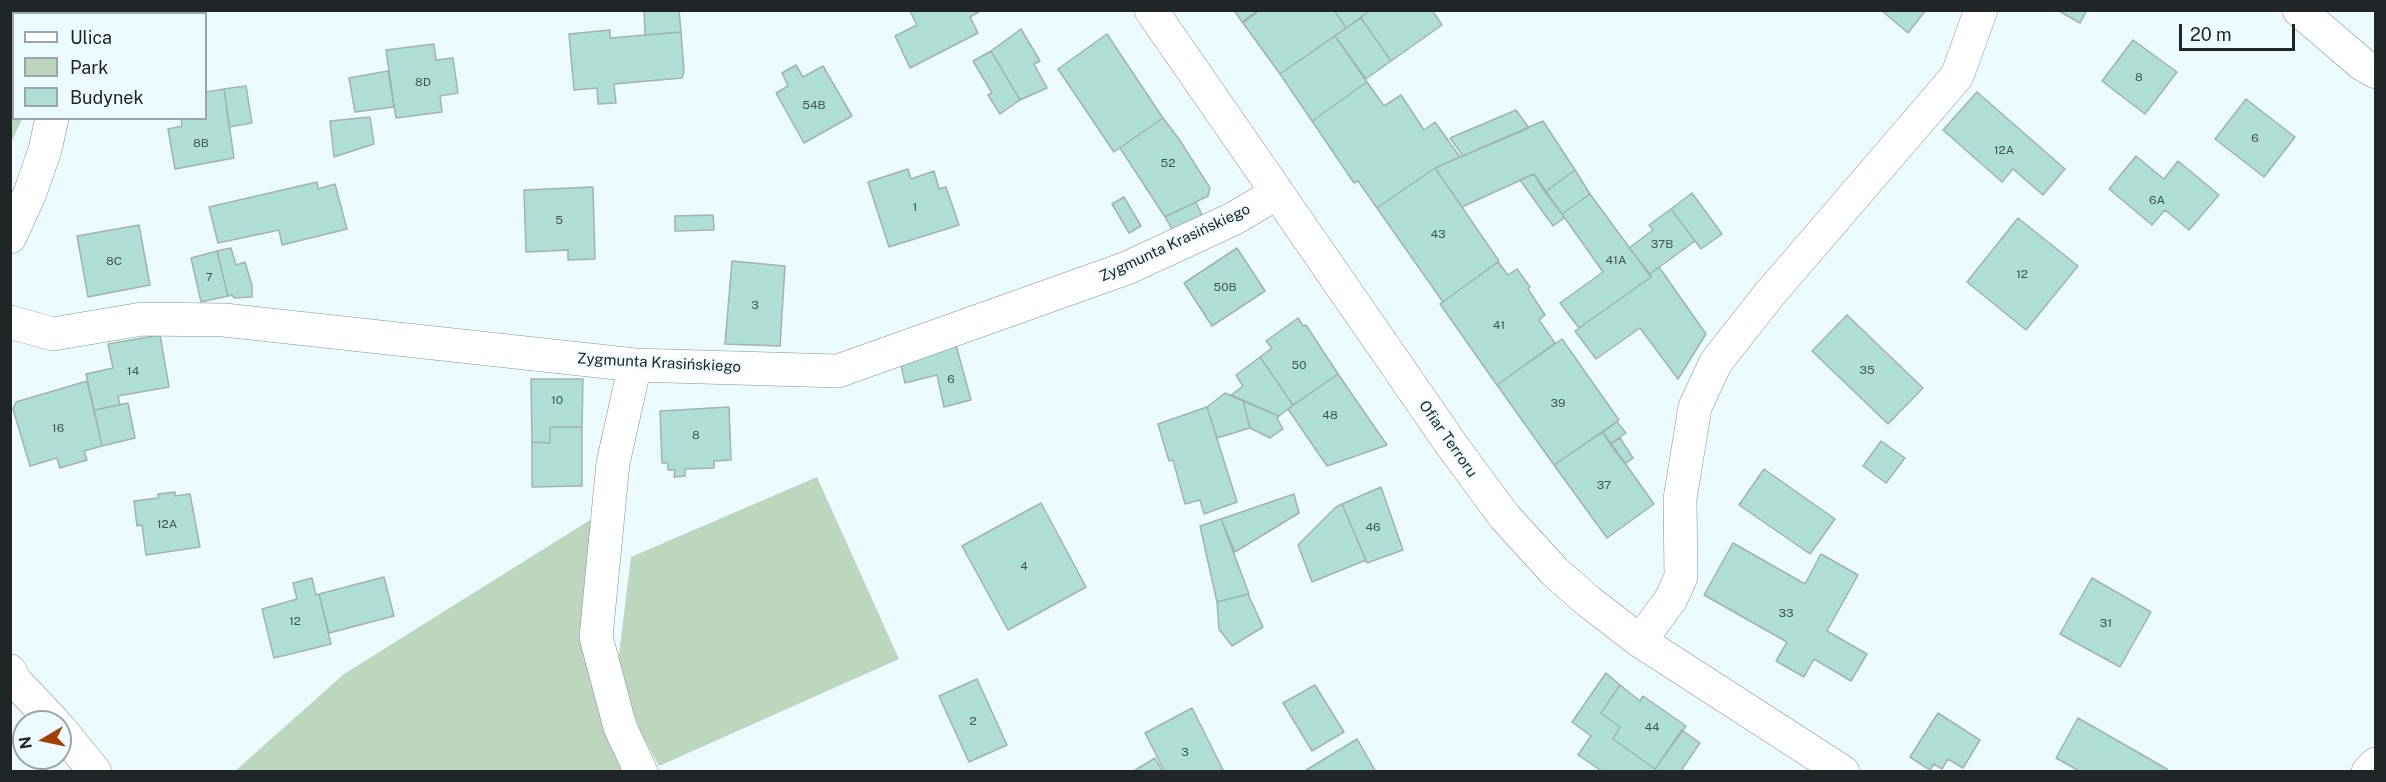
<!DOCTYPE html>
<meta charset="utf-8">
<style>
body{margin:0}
#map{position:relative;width:2386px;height:782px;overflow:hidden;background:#ecfbff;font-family:"Public Sans",sans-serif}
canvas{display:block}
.frame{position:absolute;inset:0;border:12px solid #202628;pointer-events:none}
.legend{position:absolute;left:12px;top:12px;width:195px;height:108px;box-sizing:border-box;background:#ecfbff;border:2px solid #9aa6a9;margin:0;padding:8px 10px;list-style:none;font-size:18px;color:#202628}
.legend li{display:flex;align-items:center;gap:12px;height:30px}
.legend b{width:30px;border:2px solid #9aa6a9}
.north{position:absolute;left:12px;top:710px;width:60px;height:60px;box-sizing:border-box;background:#ecfbff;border:2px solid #9aa6a9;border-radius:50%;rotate:261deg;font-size:16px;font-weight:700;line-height:24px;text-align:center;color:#202628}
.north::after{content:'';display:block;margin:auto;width:21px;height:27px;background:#a34006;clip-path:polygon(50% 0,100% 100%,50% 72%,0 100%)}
.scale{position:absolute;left:2179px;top:24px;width:116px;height:27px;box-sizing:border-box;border:3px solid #202628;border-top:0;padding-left:8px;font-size:18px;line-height:21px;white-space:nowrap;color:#202628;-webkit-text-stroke:4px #ecfbff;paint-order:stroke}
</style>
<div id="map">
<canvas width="2386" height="782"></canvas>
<div class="frame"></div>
<ul class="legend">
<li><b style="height:8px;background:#fff"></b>Ulica</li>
<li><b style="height:16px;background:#bdd6be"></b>Park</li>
<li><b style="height:16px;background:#aeded4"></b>Budynek</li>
</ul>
<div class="north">N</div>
<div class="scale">20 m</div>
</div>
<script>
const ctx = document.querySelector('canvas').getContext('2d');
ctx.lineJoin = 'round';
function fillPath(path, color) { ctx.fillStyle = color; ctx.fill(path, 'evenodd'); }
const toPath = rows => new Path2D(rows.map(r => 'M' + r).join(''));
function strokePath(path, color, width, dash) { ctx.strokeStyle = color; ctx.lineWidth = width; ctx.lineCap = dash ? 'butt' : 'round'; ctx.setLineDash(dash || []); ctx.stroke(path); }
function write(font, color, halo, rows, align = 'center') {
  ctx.font = font + ' "Public Sans",sans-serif'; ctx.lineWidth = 4.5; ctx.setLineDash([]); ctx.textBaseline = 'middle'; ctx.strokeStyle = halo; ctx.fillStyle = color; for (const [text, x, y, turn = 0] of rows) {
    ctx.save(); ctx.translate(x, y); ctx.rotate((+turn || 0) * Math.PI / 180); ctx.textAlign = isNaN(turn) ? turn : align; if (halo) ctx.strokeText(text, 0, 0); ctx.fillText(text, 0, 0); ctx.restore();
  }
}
fillPath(toPath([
 [11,10,25,11,25,13,14,14,14,118,22,119,11,143],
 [817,477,899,659,659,766,642,735,617,670,631,557],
 [598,515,585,625,634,771,234,772,344,674]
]), '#bdd6be');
const building = toPath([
 [644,10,679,10,681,32,645,35,644,10],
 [982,10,970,17,978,33,910,68,895,36,917,25,910,11,982,10],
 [1234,10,1258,10,1242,22,1234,10],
 [1260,10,1334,10,1346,28,1280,74,1243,23,1260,10],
 [1334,10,1368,10,1369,11,1346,28,1334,10],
 [1369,10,1432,10,1442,25,1391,61,1361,18,1369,10],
 [1881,10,1926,10,1908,33,1881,10],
 [2057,10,2087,10,2080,23,2057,10],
 [1361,18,1391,61,1366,79,1335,36,1361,18],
 [1021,29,1040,61,1034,64,1047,88,1020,100,991,51,1021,29],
 [610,30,610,38,681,32,684,71,682,78,614,84,616,103,598,104,597,88,574,90,569,34,610,30],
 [1107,34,1163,118,1114,152,1058,69,1107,34],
 [1335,36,1367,82,1312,121,1280,74,1335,36],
 [2133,40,2177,72,2145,114,2102,81,2133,40],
 [434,44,436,60,453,58,458,93,440,96,442,112,396,118,386,50,434,44],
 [991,51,1020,100,1000,114,988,95,992,93,973,61,991,51],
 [796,65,803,77,823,66,852,116,804,143,776,93,788,86,782,73,796,65],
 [388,71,394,107,355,112,349,78,388,71],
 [1367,82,1384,106,1401,95,1424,130,1435,122,1460,157,1435,168,1377,208,1358,181,1354,183,1312,121,1367,82],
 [246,86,252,123,229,127,224,89,246,86],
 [224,89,234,158,175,169,168,129,182,126,181,118,206,118,206,92,224,89],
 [1977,92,2065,169,2043,195,2013,169,2002,182,1943,130,1977,92],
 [2246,99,2295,137,2264,177,2215,139,2246,99],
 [1516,110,1529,128,1463,156,1450,138,1516,110],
 [370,117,374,144,334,157,330,121,370,117],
 [1163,118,1179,139,1210,188,1208,196,1165,217,1120,148,1163,118],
 [1543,121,1575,170,1545,192,1534,174,1462,207,1435,168,1543,121],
 [2136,156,2164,179,2178,161,2219,195,2189,230,2165,210,2152,225,2109,189,2136,156],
 [1435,168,1499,261,1443,302,1377,208,1435,168],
 [908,169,911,179,934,171,939,189,946,187,959,225,889,247,868,182,908,169],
 [1575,170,1590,194,1562,214,1545,192,1575,170],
 [1534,174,1562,214,1564,218,1553,226,1520,180,1534,174],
 [317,182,318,189,335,184,347,229,282,245,279,230,218,243,209,207,317,182],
 [593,187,595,259,568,260,568,250,526,252,524,190,593,187],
 [1692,193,1722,234,1701,249,1671,209,1692,193],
 [1590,194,1651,277,1579,328,1560,303,1603,272,1562,214,1590,194],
 [1124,197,1141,226,1129,233,1112,204,1124,197],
 [1196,202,1203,217,1173,231,1165,217,1196,202],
 [1671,209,1695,241,1650,274,1629,248,1653,230,1649,225,1671,209],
 [713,215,714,230,675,231,675,216,713,215],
 [2018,218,2078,266,2026,330,1967,282,2018,218],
 [139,225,150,285,88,297,77,236,139,225],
 [231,248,236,265,245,262,252,286,252,297,234,298,232,295,228,296,217,251,231,248],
 [1237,248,1265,291,1212,326,1184,283,1237,248],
 [217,251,228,296,201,302,191,258,217,251],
 [732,261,785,266,780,346,725,344,732,261],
 [1498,262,1508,275,1517,269,1530,287,1528,289,1545,315,1539,320,1555,343,1497,385,1440,304,1498,262],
 [1659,267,1706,334,1678,379,1640,328,1596,359,1575,331,1651,277,1650,274,1659,267],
 [1847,315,1923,388,1888,424,1812,351,1847,315],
 [1298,318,1303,326,1306,325,1338,374,1293,405,1260,357,1272,348,1266,341,1298,318],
 [160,335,169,387,118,396,120,405,94,410,86,374,113,368,108,344,160,335],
 [1562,339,1619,420,1554,465,1497,385,1562,339],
 [956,345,971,400,944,407,937,375,905,383,900,360,956,345],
 [1260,357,1293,405,1279,416,1231,395,1243,386,1236,375,1260,357],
 [1338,374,1387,445,1327,466,1288,409,1338,374],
 [531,379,583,379,582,427,550,427,550,443,532,442,531,379],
 [87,381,102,446,84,451,87,460,60,468,57,458,30,466,13,409,16,402,87,381],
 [1225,393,1243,401,1250,428,1217,438,1207,407,1225,393],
 [1243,401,1279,416,1277,418,1283,429,1270,438,1250,428,1243,401],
 [128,403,135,438,102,446,94,410,128,403],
 [729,407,731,460,714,461,714,468,685,469,685,476,674,477,675,470,668,470,668,463,662,463,660,411,729,407],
 [1207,407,1237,502,1204,514,1200,500,1185,504,1173,460,1169,461,1158,424,1207,407],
 [1617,422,1626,433,1610,444,1603,432,1617,422],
 [550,427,582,427,582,486,532,487,532,442,550,443,550,427],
 [1603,432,1654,504,1607,538,1554,465,1603,432],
 [1620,438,1633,458,1625,464,1610,444,1620,438],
 [1881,441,1905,458,1886,483,1863,466,1881,441],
 [1764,469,1835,519,1810,554,1739,505,1764,469],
 [1381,487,1403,550,1367,563,1342,504,1381,487],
 [175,492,175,496,190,494,200,547,146,555,142,525,137,526,134,501,158,498,158,494,175,492],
 [1294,494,1299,513,1235,552,1221,519,1294,494],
 [1041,503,1086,587,1008,630,962,546,1041,503],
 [1342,504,1366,560,1312,582,1298,545,1335,508,1342,504],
 [1221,519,1249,594,1217,602,1200,526,1221,519],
 [1733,543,1805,584,1821,554,1858,575,1827,631,1867,654,1851,681,1814,659,1804,677,1776,661,1787,642,1704,595,1733,543],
 [384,577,394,616,329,633,319,594,384,577],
 [312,578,316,595,319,594,331,644,274,658,262,609,297,599,293,583,312,578],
 [2092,578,2151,612,2120,667,2060,634,2092,578],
 [1248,594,1263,627,1232,646,1219,629,1217,602,1248,594],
 [1606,673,1620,685,1601,713,1620,727,1613,739,1655,769,1682,730,1700,743,1682,769,1685,772,1603,772,1578,755,1591,736,1572,722,1606,673],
 [977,679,1007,745,969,762,939,696,977,679],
 [1315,685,1344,732,1312,751,1283,703,1315,685],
 [1620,685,1640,701,1643,696,1686,726,1655,769,1613,739,1620,727,1601,713,1620,685],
 [1192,708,1224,772,1165,772,1145,733,1192,708],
 [1938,713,1980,740,1963,768,1948,759,1942,769,1934,764,1930,770,1910,757,1938,713],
 [2078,718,2167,769,2166,772,2081,772,2056,758,2078,718],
 [1357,739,1376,772,1303,772,1357,739],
 [1155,758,1163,772,1132,772,1155,758]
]);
fillPath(building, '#aeded4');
strokePath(building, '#a2b3af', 1.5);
const minor = toPath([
 [1151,10,1451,444,1504,516,1555,572,1588,601,1640,641,1843,772],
 [2299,10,2362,64,2376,72],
 [62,14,62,10],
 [10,237,30,193,45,150,52,118],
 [10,322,53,334,142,319,224,320,635,365,838,371,1127,268,1233,219,1277,193],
 [635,365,613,463,596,637,620,727,641,772],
 [1640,641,1671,599,1681,577,1680,499,1695,407,1716,362,1768,296,1957,76,1981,10],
 [10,671,15,681,54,722],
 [60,729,95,772],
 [2368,772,2376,764]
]);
strokePath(minor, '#829296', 34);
strokePath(minor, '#fff', 33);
write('12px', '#445453', null, [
 ["8",2139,77],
 ["8D",423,82],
 ["54B",814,105],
 ["6",2255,138],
 ["8B",201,143],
 ["12A",2004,150],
 ["52",1168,163],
 ["6A",2157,200],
 ["1",915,207],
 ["5",559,220],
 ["43",1438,234],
 ["37B",1662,244],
 ["41A",1616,260],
 ["8C",114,261],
 ["12",2022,274],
 ["7",209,277],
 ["50B",1225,287],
 ["3",755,305],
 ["41",1499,325],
 ["50",1299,365],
 ["35",1867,370],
 ["14",133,371],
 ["6",951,379],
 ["10",557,400],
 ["39",1558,403],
 ["48",1330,415],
 ["16",58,428],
 ["8",696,435],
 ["37",1604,485],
 ["12A",167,524],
 ["46",1373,527],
 ["4",1024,566],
 ["33",1786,613],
 ["12",295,621],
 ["31",2106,623],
 ["2",973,721],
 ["44",1652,727],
 ["3",1185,752]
]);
write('15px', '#202628', '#ecfbff', [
 ["Zygmunta Krasińskiego",1175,243,-25],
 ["Zygmunta Krasińskiego",659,363,3],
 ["Ofiar Terroru",1448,439,55]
]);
</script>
